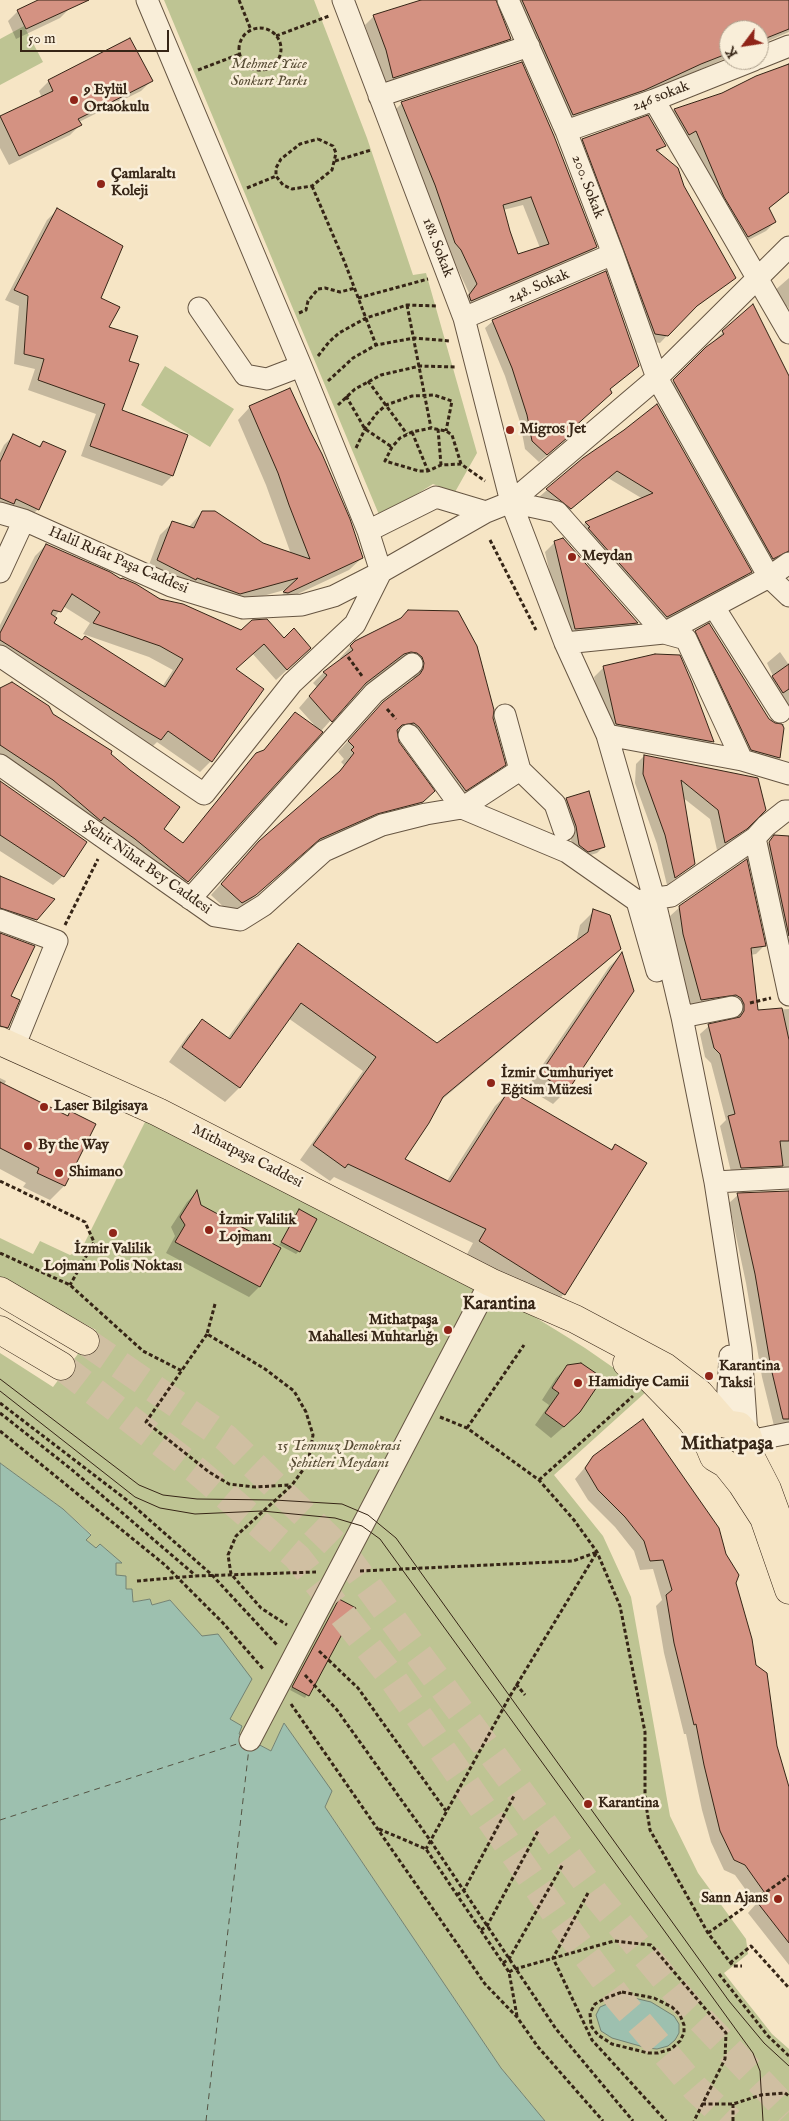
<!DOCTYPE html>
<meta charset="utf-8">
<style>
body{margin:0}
#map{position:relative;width:789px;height:2121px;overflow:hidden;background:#f6e5c5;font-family:"IM FELL English",serif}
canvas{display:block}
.north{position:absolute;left:719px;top:20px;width:50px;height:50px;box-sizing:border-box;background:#f9eed9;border:1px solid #ab9e8b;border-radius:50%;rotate:239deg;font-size:14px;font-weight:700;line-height:20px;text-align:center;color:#362516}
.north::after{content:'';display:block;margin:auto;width:18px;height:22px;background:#8f2418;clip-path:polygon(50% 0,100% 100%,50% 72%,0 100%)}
.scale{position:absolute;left:20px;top:30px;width:149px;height:22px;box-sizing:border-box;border:2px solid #362516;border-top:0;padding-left:6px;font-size:15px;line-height:18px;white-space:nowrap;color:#362516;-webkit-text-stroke:4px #f9eed9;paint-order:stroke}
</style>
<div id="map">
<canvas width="789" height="2121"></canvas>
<div class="north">K</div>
<div class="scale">50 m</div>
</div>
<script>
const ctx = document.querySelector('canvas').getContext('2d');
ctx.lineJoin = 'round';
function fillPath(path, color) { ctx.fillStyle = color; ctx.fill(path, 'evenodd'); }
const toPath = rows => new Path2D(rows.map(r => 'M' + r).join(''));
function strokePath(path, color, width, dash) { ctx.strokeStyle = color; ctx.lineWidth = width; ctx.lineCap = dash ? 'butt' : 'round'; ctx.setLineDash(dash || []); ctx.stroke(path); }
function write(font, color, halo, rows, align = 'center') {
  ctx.font = font + ' "IM FELL English",serif'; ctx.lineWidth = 5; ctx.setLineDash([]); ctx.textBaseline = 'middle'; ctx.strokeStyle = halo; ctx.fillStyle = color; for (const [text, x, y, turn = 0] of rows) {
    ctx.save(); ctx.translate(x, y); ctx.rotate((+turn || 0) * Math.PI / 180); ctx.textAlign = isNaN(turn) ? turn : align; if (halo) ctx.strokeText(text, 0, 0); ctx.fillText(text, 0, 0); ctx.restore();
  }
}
fillPath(toPath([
 [164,0,314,0,367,138,413,275,426,273,477,453,455,492,433,484,380,517],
 [24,26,43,62,0,85,0,39],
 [165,366,234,409,210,447,141,405],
 [149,1114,504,1298,585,1348,647,1391,554,1475,603,1536,631,1597,670,1816,698,1873,746,1939,748,1954,724,1973,772,2034,789,2049,789,2121,545,2121,501,2068,325,1807,331,1791,284,1723,271,1751,238,1734,229,1719,202,1637,170,1600,152,1605,150,1599,133,1602,116,1576,116,1563,121,1563,100,1544,96,1549,86,1540,91,1534,63,1509,0,1463,0,1353,53,1387,96,1330,0,1278,0,1238,33,1254,40,1241,70,1255,81,1250]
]), '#bec493');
const water = toPath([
 [0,1463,63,1509,91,1535,86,1540,96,1548,100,1544,122,1563,116,1563,116,1575,126,1576,126,1589,132,1589,133,1602,150,1599,152,1605,170,1600,202,1636,218,1634,252,1679,230,1719,242,1726,239,1734,271,1751,284,1723,332,1791,325,1807,501,2068,545,2121,0,2121,0,1463],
 [634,1998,651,2002,674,2016,679,2024,679,2033,675,2040,668,2046,657,2049,647,2048,612,2038,601,2031,596,2015,600,2007,619,1999,634,1998]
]);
fillPath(water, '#9dc0af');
strokePath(water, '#748272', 1);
fillPath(toPath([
 [41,0,67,0,70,8,60,18,16,39,8,21,18,11],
 [422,0,495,0,510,38,501,48,384,87,377,60,365,25,374,16],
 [509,0,789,0,789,32,759,45,759,30,729,30,729,57,633,98,563,124],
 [521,63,596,247,587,255,463,309,461,305,469,293,453,259,447,252,394,111,402,103],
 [523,205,540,248,517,256,503,210],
 [789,63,789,193,768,209,775,222,766,231,739,245,665,119,674,110,722,94],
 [49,81,151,81,141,91,79,122,80,125,70,135,9,165,0,148,0,117,42,98,39,91],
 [583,140,664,145,657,153,683,187,735,278,689,312,660,343,647,341,575,147],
 [57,210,99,299,108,328,128,361,121,411,172,476,162,486,81,456,96,414,28,390,35,369,14,364,19,306,5,300,47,220],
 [789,278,789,309,787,306,785,308,773,292],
 [493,321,630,373,609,390,571,429,565,440,539,462,525,449,520,422,505,376,485,328],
 [723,332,789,377,789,563,764,566,665,390],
 [250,407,362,558,349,570,274,605,272,605,288,589,227,606,146,573,160,535,172,523,188,528,202,512,262,544,291,554,266,485,238,420],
 [625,431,750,572,743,579,659,624,578,530,585,523,643,499,608,478,563,516,539,497,583,459],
 [13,436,38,447,43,442,38,509,29,518,0,511,0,453,4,445],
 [555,542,637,623,627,633,565,639,545,552],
 [46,545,159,600,241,631,284,639,299,659,276,680,252,653,235,670,211,761,200,772,157,742,149,750,0,657,0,625,35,556],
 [63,606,90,623,83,634,149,657,173,670,162,687,53,623,54,618],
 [400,620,492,718,504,764,493,775,454,801,402,734,397,734,397,742,433,791,411,812,365,824,307,849,244,906,230,913,211,895,259,842,333,779,344,765,341,762,344,759,338,752,372,715,413,681,414,675,399,662,392,665,357,691,177,891,0,762,0,690,52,715,110,755,162,829,182,844,246,765,256,754,262,752,286,724,316,727,299,708,317,687,313,683,323,673,341,660,340,658,355,642],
 [696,632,768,719,774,724,784,724,779,758,771,766,743,758,688,640],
 [780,652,789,665,789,709,766,683,773,676,767,663],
 [604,667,691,683,712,742,703,751,607,733,594,677],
 [644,756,765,810,737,837,717,850,710,819,682,797,694,864,667,885,657,844,635,783,636,764],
 [0,783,63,876,53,885,0,851],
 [566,799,604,846,597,853,581,858,573,852,570,833,560,805],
 [775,837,789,837,789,978,760,852],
 [0,879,36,919,26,929,0,920],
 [680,907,764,946,756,954,750,955,757,1011,789,1009,789,1180,732,1176,720,1126,726,1120,711,1063,705,1057,700,1034,709,1026,735,1019,736,1013,692,1009,674,944,670,916],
 [594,911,619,949,605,963,440,1101,403,1160,447,1181,495,1106,509,1092,610,1150,615,1145,564,1294,550,1308,466,1256,473,1243,334,1177,330,1181,300,1160,363,1071,288,1018,239,1088,225,1102,169,1062,188,1035,202,1021,227,1039,285,959,298,945,437,1044,576,943,580,925],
 [621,955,632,991,566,1091,553,1104,527,1088,609,967],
 [0,1078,6,1081,4,1085,66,1116,70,1113,94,1124,64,1186,50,1200,23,1187,26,1183,0,1169],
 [789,1192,789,1435,775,1430,762,1377,746,1283,729,1203,738,1195],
 [196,1193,200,1206,279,1248,259,1287,249,1297,166,1253,175,1236,171,1227,187,1202],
 [299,1211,299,1251,296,1254,279,1245],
 [568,1366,567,1424,551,1438,535,1425,549,1405,542,1400,556,1378],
 [594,1457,735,1583,776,1746,789,1792,789,1965,748,1913,756,1904,735,1875,724,1870,711,1842,702,1810,686,1734,684,1734,664,1653,656,1606,662,1600,653,1569,640,1570,634,1551,615,1527,588,1500,575,1479],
 [337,1604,354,1609,305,1698,290,1690]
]), '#0003');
strokePath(toPath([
 [0,1820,240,1743],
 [206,2121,249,1748]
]), '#555444', 1, [6, 5]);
const building = toPath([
 [38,0,89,0,26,29,17,10,38,0],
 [421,0,496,0,511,39,393,78,386,50,373,15,421,0],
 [522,0,789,0,789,29,759,41,759,30,729,30,729,53,701,64,645,90,573,115,522,0],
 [130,38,153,81,78,119,82,125,19,156,0,116,53,91,48,80,130,38],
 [522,62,554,136,597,247,471,301,469,295,477,284,461,250,455,243,435,185,401,102,522,62],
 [531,197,549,244,518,254,510,231,503,205,531,197],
 [789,64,789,192,769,208,776,222,748,237,724,197,696,131,689,135,674,109,722,93,756,76,789,64],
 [648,115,666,146,656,150,678,168,684,186,736,278,697,306,668,336,655,334,582,139,648,115],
 [57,208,123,246,101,298,120,307,109,327,138,336,129,361,139,364,122,410,188,435,173,476,90,446,105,404,38,380,44,359,24,354,28,296,14,290,57,208],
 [606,271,639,366,610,389,612,393,572,429,574,432,547,455,532,441,527,415,512,368,492,320,606,271],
 [753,304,789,376,789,551,773,559,673,380,706,347,724,334,722,331,753,304],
 [290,388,310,431,322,454,350,519,363,558,288,593,283,592,298,578,240,594,197,578,196,580,157,560,172,521,194,528,202,511,215,511,263,543,310,559,289,505,278,473,249,406,290,388],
 [657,404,752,572,667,617,588,528,590,527,585,522,653,493,617,471,571,509,546,489,583,458,624,430,657,404],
 [13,434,40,447,43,441,66,451,39,510,16,499,14,504,0,498,0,462,13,434],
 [563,538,638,623,575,629,554,541,563,538],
 [46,544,110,572,121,579,122,578,136,584,160,599,183,604,241,630,252,620,267,619,284,638,294,628,311,648,287,670,264,644,236,669,264,689,212,762,168,731,161,740,139,727,0,640,0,633,46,544],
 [72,594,100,612,93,623,160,646,183,659,165,687,85,636,82,640,54,623,57,618,51,614,53,610,61,612,72,594],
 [408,610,458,611,477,646,494,710,493,718,506,765,466,791,419,727,414,723,402,725,397,730,399,742,435,791,423,802,377,814,320,839,256,895,242,903,221,884,259,841,340,771,354,753,351,750,354,747,348,741,383,702,420,674,423,669,424,663,422,657,417,653,411,652,404,654,366,683,332,722,309,696,327,675,323,672,353,650,350,646,355,641,401,618,408,610],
 [709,623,769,719,775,723,782,724,784,728,780,758,751,750,695,631,709,623],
 [655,654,680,655,692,683,714,742,616,724,603,666,655,654],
 [789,664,789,689,783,693,772,676,789,664],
 [12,682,49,706,53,714,112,751,111,754,130,770,180,807,164,829,183,843,256,753,264,750,295,712,323,732,188,882,135,839,104,817,101,821,53,780,0,745,0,688,12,682],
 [644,755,758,778,766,810,747,829,725,843,718,810,681,780,695,864,675,878,665,835,643,774,644,755],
 [0,781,87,842,64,877,0,835,0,781],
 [589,791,605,847,588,852,579,845,576,826,566,798,589,791],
 [774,835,789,836,789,936,769,842,774,835],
 [747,859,766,946,751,948,758,1010,782,1008,789,1040,789,1141,780,1141,783,1166,741,1168,728,1116,735,1114,720,1054,714,1048,708,1024,740,1017,744,1011,744,1004,741,998,736,995,701,1000,683,934,679,906,747,859],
 [0,876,55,899,37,920,0,908,0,876],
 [593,909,610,915,621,949,443,1097,429,1123,405,1159,450,1182,509,1090,612,1150,615,1144,647,1163,565,1295,479,1241,486,1229,348,1164,345,1168,313,1145,376,1057,301,1003,240,1088,182,1047,202,1019,230,1039,298,943,437,1043,588,932,593,909],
 [0,933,35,946,11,996,20,1000,8,1028,0,1026,0,933],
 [622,952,634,991,567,1092,540,1074,622,952],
 [0,1082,68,1116,70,1111,96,1124,65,1186,37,1173,39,1168,0,1148,0,1082],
 [197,1190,201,1205,281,1248,260,1287,175,1242,185,1225,180,1217,197,1190],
 [789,1191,789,1419,783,1419,771,1368,755,1274,737,1193,789,1191],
 [299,1209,317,1219,300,1252,281,1242,299,1209],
 [581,1363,603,1378,580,1412,564,1427,545,1413,559,1393,552,1388,567,1365,581,1363],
 [643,1419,719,1528,726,1554,739,1575,736,1583,752,1639,756,1665,767,1673,777,1746,789,1787,789,1943,757,1902,767,1896,745,1865,734,1860,720,1831,704,1765,696,1724,694,1725,674,1643,666,1595,672,1590,663,1560,650,1561,644,1541,625,1517,598,1490,585,1468,593,1456,643,1419],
 [339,1599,356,1608,309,1696,292,1687,339,1599]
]);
fillPath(building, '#d49282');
strokePath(building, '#362516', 1);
strokePath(toPath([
 [85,1341,226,1438,343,1552,596,1895,684,2002,789,2112],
 [61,1366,196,1470,297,1557,393,1679,556,1914,619,1999,695,2088,730,2121]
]), '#d0bfa2', 28, [28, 14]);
const minor = toPath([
 [343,0,464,318,511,502,565,643,607,735,654,898,682,1017,715,1182,741,1349,747,1435],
 [508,0,566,131,613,254,657,378,769,577,789,596],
 [759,58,789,46],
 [379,96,529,46],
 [654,100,789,333],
 [566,131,654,100,754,60],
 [199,308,245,375,267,379,301,366],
 [464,318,613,254],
 [511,502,557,512,664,633,686,639,742,760],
 [0,513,24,520,171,586,243,608,302,605,334,596,381,572,486,512,511,502,657,378,789,247],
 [368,531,436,497,486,512],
 [0,572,24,520],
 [714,607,780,712],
 [565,643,664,633,769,577,789,563],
 [0,656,204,794,292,683,355,624,381,572,368,531,301,366,147,0],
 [505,715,520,770],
 [409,735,462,808,520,770,555,804,564,830],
 [607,735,742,760,789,774],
 [0,765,215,916,240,920,264,905,324,851,382,825,426,814,462,808,567,852,637,901,671,896,755,838,766,826,785,811,789,811],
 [755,838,789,995],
 [190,899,374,693,412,664],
 [637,901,657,971],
 [0,920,57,941,14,1047],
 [682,1017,732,1007],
 [715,1182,789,1178],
 [726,1424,730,1356],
 [749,1441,789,1433],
 [250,1740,490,1282]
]);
const major = toPath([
 [0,1041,158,1112,490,1282,575,1319,665,1367,699,1393,726,1424,739,1426,747,1435,749,1441,748,1452,767,1489,783,1533,789,1559],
 [0,1291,85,1341],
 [0,1330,61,1366],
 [627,1363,651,1379,691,1420,709,1445,714,1457,726,1464,742,1484,764,1518,789,1590]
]);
strokePath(minor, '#665542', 23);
strokePath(major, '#362516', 29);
strokePath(toPath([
 [239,0,251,30],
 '239 49a21 21 0 1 1 42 0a21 21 0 1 1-42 0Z',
 [276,36,329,16],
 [198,70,240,54],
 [318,139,333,146,336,153,332,170,312,186,292,189,283,185,276,176,276,168,281,159,300,144,318,139],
 [335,161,371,150],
 [312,186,345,263,376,345],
 [247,188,276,176],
 [358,298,428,279],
 [407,305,431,428],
 [299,313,306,310,308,301,318,289,325,288,340,292,355,288],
 [318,356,329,342,339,333,366,318,407,305,438,306],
 [328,381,353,358,376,345,414,338,450,341],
 [368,381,407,434],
 [346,396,365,429,392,447],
 [338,405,355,389,381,375,420,366,455,367],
 [438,429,441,465],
 [412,432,428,471],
 [356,448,365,429,377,413,386,405,412,396,434,395,452,401,446,431],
 [461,464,452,435,446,431,431,428,412,432,400,438,392,447,385,461,419,471,428,471,441,465,461,464,485,481],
 [490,540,536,630],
 [348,657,362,676],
 [387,709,396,719],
 [65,925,98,859],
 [750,1003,771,998],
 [0,1181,85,1222,94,1242,70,1285],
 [0,1253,70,1285,143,1351,182,1371],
 [215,1304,207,1334,265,1369,294,1391,306,1412,313,1435,308,1463,292,1485,236,1536,228,1555,231,1574,261,1608,287,1625],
 [207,1334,146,1422,209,1472,229,1484,255,1487,290,1485],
 [0,1403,128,1501,212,1575,277,1645],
 [0,1413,71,1469,195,1575],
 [440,1417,467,1428,539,1480,574,1520,597,1552,620,1606,645,1732,645,1798,650,1830,708,1933,733,1966,742,1966],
 [467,1428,524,1345],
 [0,1431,165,1565,223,1623,264,1670],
 [539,1480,633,1396],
 [360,1571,573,1561,597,1552,510,1696,426,1849],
 [137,1581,195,1576,316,1572],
 [319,1651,358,1688,446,1811],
 [305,1675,337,1710,430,1840,556,2029,633,2121],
 [516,1684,525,1695],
 [291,1704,485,1984,517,2017,538,2047,603,2121],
 [379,1829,426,1849,509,1972,517,2016],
 [588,1893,553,1958,592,2040,666,2121],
 [457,1895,464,1890,514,1796],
 [481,1930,487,1926,538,1831],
 [708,1933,789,1876],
 [503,1963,509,1959,563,1864],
 [730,1963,751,1946,789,1988],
 [509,1972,515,1969,614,1941,651,1945,726,2033,725,2059,694,2121],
 [719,1974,768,2036,789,2056],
 [622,1992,654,1998,672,2007,680,2015,684,2025,684,2033,680,2041,671,2049,658,2053,648,2053,612,2044,598,2035,591,2026,590,2013,595,2004,606,1998,622,1992],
 [702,2104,733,2104,761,2095,785,2093,789,2096],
 [733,2121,733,2104]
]), '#362516', 3, [4, 2.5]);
strokePath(minor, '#f9eed9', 21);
strokePath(major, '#f6e5c5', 28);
strokePath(toPath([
 [0,1379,139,1485,163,1495,197,1499,274,1500,342,1504,368,1515,396,1538,729,2001,764,2043,789,2066],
 [0,1391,135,1497,160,1508,195,1514,262,1511,335,1518,362,1526,380,1539,753,2053,760,2071,763,2121]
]), '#362516', 1);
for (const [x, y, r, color] of [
 [74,100,5,"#8f2418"],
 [101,184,5,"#8f2418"],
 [510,430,5,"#8f2418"],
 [572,557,5,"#8f2418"],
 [491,1083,5,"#8f2418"],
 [44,1107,5,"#8f2418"],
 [28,1146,5,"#8f2418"],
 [59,1173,5,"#8f2418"],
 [209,1230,5,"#8f2418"],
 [113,1233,5,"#8f2418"],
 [448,1330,5,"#8f2418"],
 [709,1376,5,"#8f2418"],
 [578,1383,5,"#8f2418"],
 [588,1804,5,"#8f2418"],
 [778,1899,5,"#8f2418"]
]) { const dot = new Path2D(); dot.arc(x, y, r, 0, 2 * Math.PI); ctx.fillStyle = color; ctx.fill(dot); strokePath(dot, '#f9eed9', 2); }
write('italic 15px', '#584d35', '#f9eed9', [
 ["Mehmet Yüce",269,65],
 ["Sonkurt Parkı",269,82],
 ["15 Temmuz Demokrasi",339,1447],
 ["Şehitleri Meydanı",339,1464]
]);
write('bold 15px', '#362516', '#f9eed9', [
 ["9 Eylül",84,91],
 ["Ortaokulu",84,108],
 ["Çamlaraltı",111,175],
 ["Koleji",111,192],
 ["Migros Jet",520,430],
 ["Meydan",582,557],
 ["İzmir Cumhuriyet",501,1074],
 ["Eğitim Müzesi",501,1091],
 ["Laser Bilgisaya",54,1107],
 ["By the Way",38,1146],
 ["Shimano",69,1173],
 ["İzmir Valilik",219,1221],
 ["Lojmanı",219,1238],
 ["İzmir Valilik",113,1250,"center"],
 ["Lojmanı Polis Noktası",113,1267,"center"],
 ["Mithatpaşa",438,1321,"right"],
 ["Mahallesi Muhtarlığı",438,1338,"right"],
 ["Karantina",719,1367],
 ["Taksi",719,1384],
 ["Hamidiye Camii",588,1383],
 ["Karantina",598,1804],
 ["Sann Ajans",768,1899,"right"]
], 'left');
write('15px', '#362516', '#f9eed9', [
 ["246 sokak",661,97,-21],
 ["200. Sokak",587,187,69],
 ["188. Sokak",437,248,69],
 ["248. Sokak",539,287,-23],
 ["Halil Rıfat Paşa Caddesi",118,561,23],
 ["Şehit Nihat Bey Caddesi",147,868,35],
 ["Mithatpaşa Caddesi",247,1157,27]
]);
write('bold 18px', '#362516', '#f9eed9', [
 ["Karantina",499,1305]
]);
write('bold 20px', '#362516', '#f9eed9', [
 ["Mithatpaşa",727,1445]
]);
</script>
